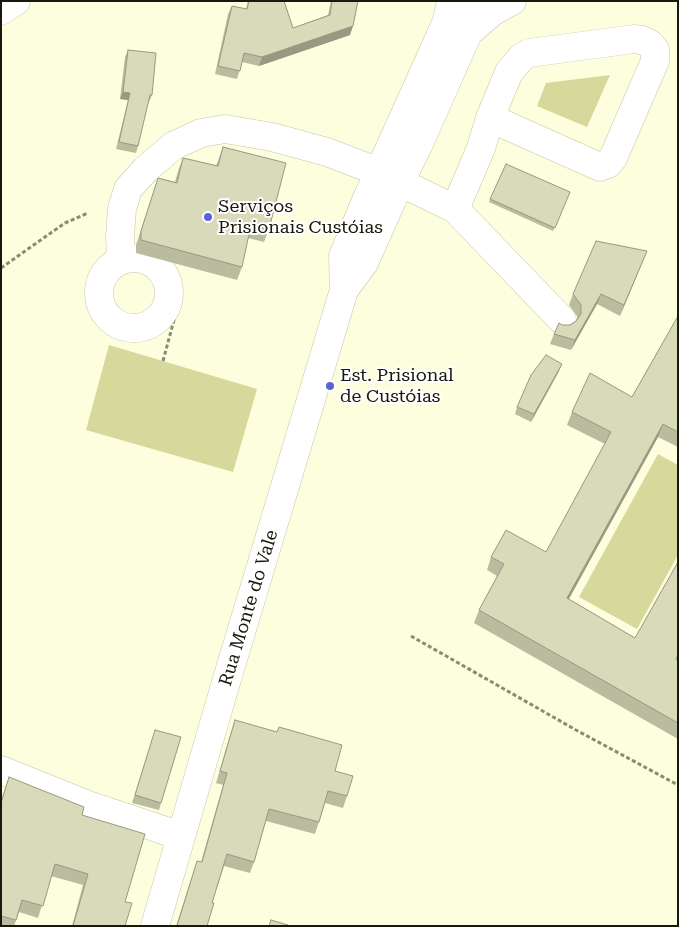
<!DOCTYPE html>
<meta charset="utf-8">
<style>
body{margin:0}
#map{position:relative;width:679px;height:927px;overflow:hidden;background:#fcfedd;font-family:"Roboto Serif",serif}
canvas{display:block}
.frame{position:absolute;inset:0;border:2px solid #18180c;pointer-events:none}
</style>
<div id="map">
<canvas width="679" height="927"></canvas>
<div class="frame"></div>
</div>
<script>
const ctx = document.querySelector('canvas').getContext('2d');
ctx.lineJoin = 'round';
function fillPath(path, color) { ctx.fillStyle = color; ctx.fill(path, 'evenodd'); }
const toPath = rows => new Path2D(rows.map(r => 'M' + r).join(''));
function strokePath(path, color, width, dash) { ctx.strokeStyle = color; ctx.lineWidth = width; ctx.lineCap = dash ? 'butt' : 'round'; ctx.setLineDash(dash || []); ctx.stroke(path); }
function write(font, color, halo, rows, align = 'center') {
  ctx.font = font + ' "Roboto Serif",serif'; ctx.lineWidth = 4; ctx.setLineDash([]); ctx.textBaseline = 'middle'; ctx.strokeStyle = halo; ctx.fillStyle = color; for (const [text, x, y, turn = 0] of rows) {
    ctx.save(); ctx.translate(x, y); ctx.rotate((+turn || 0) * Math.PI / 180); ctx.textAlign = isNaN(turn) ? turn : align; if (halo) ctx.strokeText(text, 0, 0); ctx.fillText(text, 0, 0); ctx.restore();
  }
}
fillPath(toPath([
 [610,75,587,127,537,106,546,83],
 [109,345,257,389,233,472,86,430],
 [658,454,678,465,678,555,637,629,579,597]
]), '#d6d99b');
const minor = toPath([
 [1,11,16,1],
 [468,33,492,12,512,1],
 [455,209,562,320],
 '99 293a35 35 0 1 1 70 0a35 35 0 1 1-70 0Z',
 [121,260,120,236,122,209,128,189,146,169,173,146,201,133,225,129,272,137,327,152,379,172,455,209,481,148,490,118,509,72,522,57,529,53,634,39,642,40,650,44,655,50,655,61,613,158,608,164,600,167,490,118],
 [344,290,364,263,400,182,418,146,468,33,474,1],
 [1,770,88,805,181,836],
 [155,926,227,679,344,290,343,256,365,203,447,21,451,1]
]);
strokePath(minor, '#c4c5a6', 29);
strokePath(toPath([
 [1,268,65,223,88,213],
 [163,361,174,320,167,306],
 [411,636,576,730,678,785]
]), '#8a8b75', 3, [4, 2.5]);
strokePath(minor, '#fff', 28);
fillPath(toPath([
 [248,1,284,1,293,28,328,15,331,1,358,1,350,35,259,66,242,62,237,79,215,74,228,14,232,6,246,9],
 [128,50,152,95,149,102,148,102,138,146,136,153,116,149,128,100,120,99,125,57],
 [223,147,269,229,264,242,248,238,242,267,237,280,136,253,136,245,158,178,175,182,178,171,183,158,216,166],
 [570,192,553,231,489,202,490,199],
 [647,251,620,316,597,304,571,350,550,344,554,334,562,325,570,325,577,320,577,316,569,305,573,294],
 [678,316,678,447,658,437,569,599,635,638,678,562,678,739,474,623,479,610,497,576,487,570,491,557,546,552,605,444,567,425,572,412,632,397],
 [559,371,531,422,515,414,517,407],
 [235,720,335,771,347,796,343,808,325,803,315,834,266,821,254,862,250,873,224,866,212,903,207,926,176,926,197,861,201,862,223,785,216,783,231,732],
 [155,730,161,803,159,810,132,803],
 [9,777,82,815,125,902,125,926,72,926,83,885,51,876,38,918,19,912,14,926,1,926,1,800]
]), '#babb9f');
fillPath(toPath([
 [353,26,350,35,259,66,262,57],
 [123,92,130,93,128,100,120,99],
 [647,251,643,261,620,316,624,305],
 [601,294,597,304,571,350,575,340],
 [562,364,559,371,531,422,534,414],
 [663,424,658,437,562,611,567,598]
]), '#979982');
const building = toPath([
 [249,1,284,1,293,28,330,15,332,1,358,1,353,26,262,57,244,53,240,71,218,66,232,6,247,9,249,1],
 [128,50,156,53,152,95,150,95,138,146,119,142,130,93,123,92,128,50],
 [223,147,286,163,269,229,251,225,242,267,141,240,141,231,158,178,177,183,183,158,218,166,223,147],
 [506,164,570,192,555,228,490,199,506,164],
 [596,241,647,251,624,305,601,294,575,340,554,334,559,323,562,325,570,325,576,321,581,314,581,305,573,294,596,241],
 [678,316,678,432,663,424,567,598,635,638,678,562,678,655,676,659,678,660,678,723,479,610,504,564,491,557,506,530,546,552,611,432,572,412,590,373,632,397,678,316],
 [546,355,562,364,534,414,517,407,531,375,546,355],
 [235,720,277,732,279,727,342,745,335,771,353,776,347,796,328,791,319,822,269,809,254,862,227,854,212,903,214,903,207,926,177,926,197,861,202,862,227,773,220,771,235,720],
 [155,730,181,737,161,803,135,795,155,730],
 [9,777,84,807,82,815,145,834,125,902,132,903,125,926,73,926,88,874,55,864,43,906,22,900,16,920,1,916,1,803,9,777],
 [271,920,288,925,287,926,269,926,271,920]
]);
fillPath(building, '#d8dab9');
strokePath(building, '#979982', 1);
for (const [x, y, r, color] of [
 [208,217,5,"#5c62da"],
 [330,386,5,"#5c62da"]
]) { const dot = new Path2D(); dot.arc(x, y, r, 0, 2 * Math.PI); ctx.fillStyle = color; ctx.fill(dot); strokePath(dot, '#fff', 2); }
write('18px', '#18180c', '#fff', [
 ["Serviços",218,207],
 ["Prisionais Custóias",218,228],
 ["Est. Prisional",340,376],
 ["de Custóias",340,397]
], 'left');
write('18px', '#18180c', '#fff', [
 ["Rua Monte do Vale",249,608,-73]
]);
</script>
